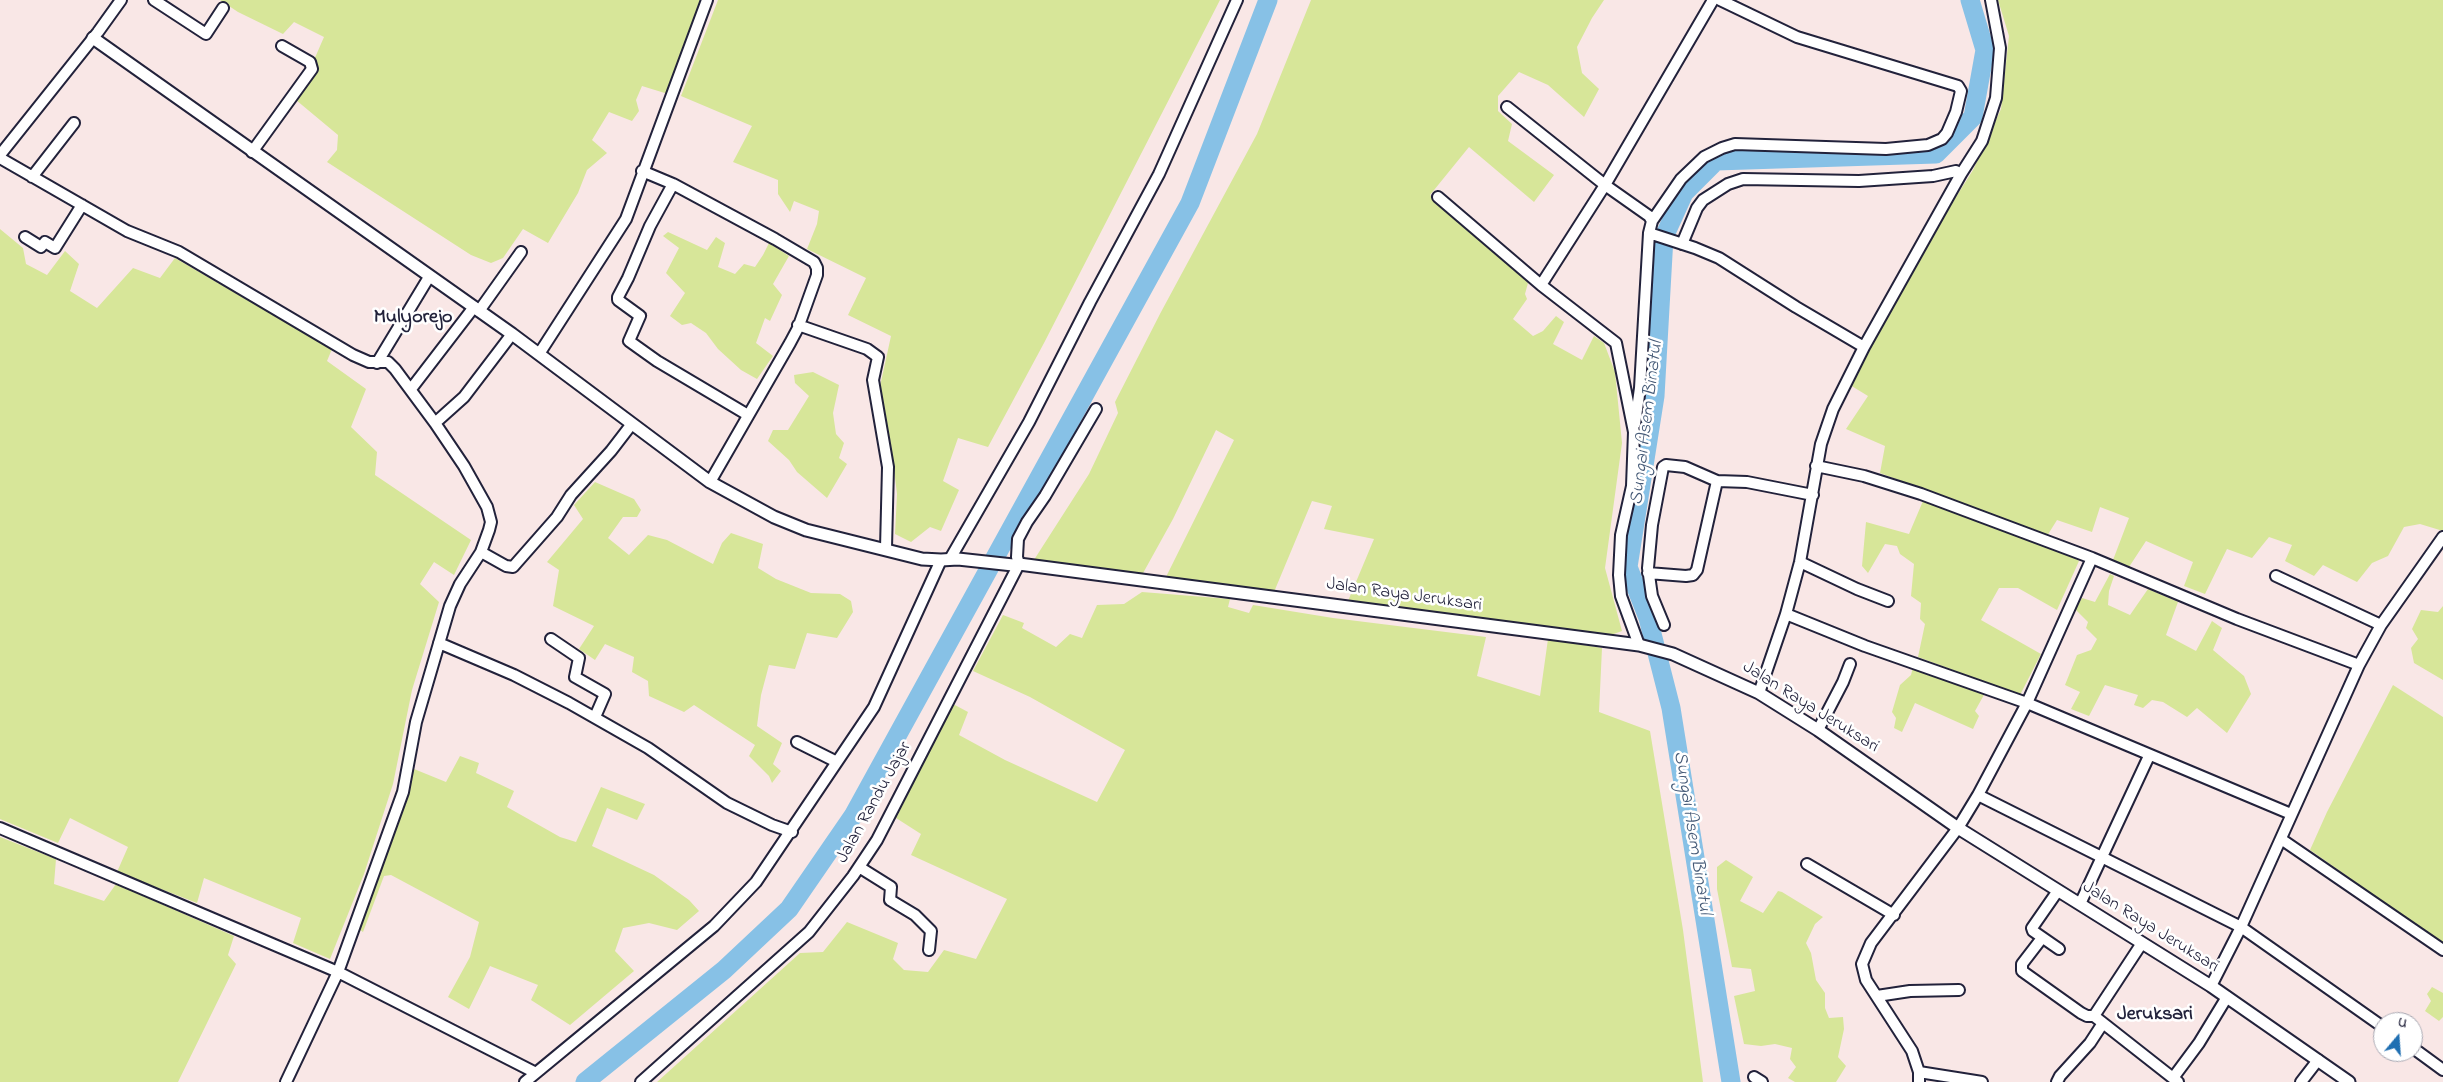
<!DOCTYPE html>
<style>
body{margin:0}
#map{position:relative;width:2443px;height:1082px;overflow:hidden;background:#f9e7e6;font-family:"Indie Flower",sans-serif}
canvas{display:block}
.north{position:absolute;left:2373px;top:1012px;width:50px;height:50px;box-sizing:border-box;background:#fff;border:1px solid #a7a7b1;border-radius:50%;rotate:18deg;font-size:14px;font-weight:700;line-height:20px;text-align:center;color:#22223b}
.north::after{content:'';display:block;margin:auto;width:18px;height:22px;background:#1f6fb2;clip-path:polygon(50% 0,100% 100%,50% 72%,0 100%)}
</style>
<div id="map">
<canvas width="2443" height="1082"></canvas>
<div class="north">U</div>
</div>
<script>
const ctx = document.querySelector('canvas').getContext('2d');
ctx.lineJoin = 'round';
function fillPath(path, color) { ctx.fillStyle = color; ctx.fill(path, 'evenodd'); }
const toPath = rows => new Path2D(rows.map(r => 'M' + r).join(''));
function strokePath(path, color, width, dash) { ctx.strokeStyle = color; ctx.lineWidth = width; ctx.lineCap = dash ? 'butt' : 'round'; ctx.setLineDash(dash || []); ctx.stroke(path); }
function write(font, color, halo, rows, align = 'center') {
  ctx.font = font + ' "Indie Flower",sans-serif'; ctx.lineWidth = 5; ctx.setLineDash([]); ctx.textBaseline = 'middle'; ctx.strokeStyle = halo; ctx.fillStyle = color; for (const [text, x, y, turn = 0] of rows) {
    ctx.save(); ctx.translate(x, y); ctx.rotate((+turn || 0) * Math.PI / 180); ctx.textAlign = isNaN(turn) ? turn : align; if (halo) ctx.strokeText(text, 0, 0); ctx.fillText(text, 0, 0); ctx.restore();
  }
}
fillPath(toPath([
 [220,0,702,0,668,94,642,86,636,100,639,111,632,121,609,112,592,140,607,153,587,170,578,193,548,243,523,229,503,258,491,263,471,255,327,162,337,150,338,135,296,100,313,78,317,64,314,60,324,37,294,22,283,34,238,12],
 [718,0,1220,0,1044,343,988,447,958,438,943,481,959,490,941,531,930,527,911,542,895,534,897,494,891,445,879,391,891,336,848,315,866,278,807,249,817,224,819,211,794,201,790,212,778,194,778,180,733,162,752,126,681,96],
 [1311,0,1604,0,1592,18,1577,47,1582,73,1599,89,1584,117,1548,85,1519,72,1498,96,1498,111,1512,124,1508,141,1554,175,1534,202,1469,147,1430,195,1528,283,1525,294,1527,299,1513,319,1533,336,1543,331,1556,316,1564,322,1553,344,1582,360,1594,336,1604,343,1615,372,1622,443,1605,568,1622,631,1608,636,1348,601,1374,539,1324,529,1332,506,1312,501,1274,592,1165,579,1234,440,1216,430,1173,519,1142,575,1032,563,1089,474,1118,413,1115,402,1161,312,1257,134],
 [1998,0,2443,0,2443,531,2420,524,2404,527,2388,556,2372,563,2357,582,2323,565,2314,576,2285,561,2292,545,2269,537,2252,558,2227,549,2205,594,2184,586,2193,562,2146,541,2129,567,2113,560,2129,518,2100,507,2092,532,2057,520,2047,536,1880,473,1885,446,1846,429,1868,396,1850,385,1927,243,1973,170,2001,109,2009,36],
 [0,229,23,248,26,264,47,275,65,251,79,264,70,291,97,308,133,268,160,278,175,258,332,349,327,361,366,389,351,427,377,452,375,475,471,540,454,575,434,562,420,584,439,602,412,690,393,784,364,874,330,959,293,943,301,918,204,878,197,903,117,872,128,847,70,818,58,843,0,819],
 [668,232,707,250,716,237,725,243,718,267,735,274,744,264,755,267,763,255,769,243,789,256,773,284,782,295,770,321,765,318,756,343,773,356,757,379,741,370,718,349,706,333,691,323,682,325,670,316,685,293,666,273,679,248,663,236],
 [813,372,839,385,833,413,836,434,844,443,839,458,847,464,827,498,797,472,789,460,768,441,773,430,788,430,809,396,795,383,794,375],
 [595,482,634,499,641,510,637,517,623,517,608,538,629,555,648,535,667,540,713,564,722,543,731,533,763,544,758,568,776,579,811,593,840,594,851,601,853,612,837,638,807,633,795,669,769,665,761,695,757,726,782,743,773,764,781,771,772,783,769,776,749,756,755,745,694,705,684,712,649,696,648,681,632,672,634,657,605,644,595,660,579,649,594,626,553,606,559,570,547,562,583,519,574,505],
 [1923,501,2069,553,2079,561,2057,610,2018,588,1999,588,1981,620,2041,654,2020,695,1918,657,1925,624,1920,619,1921,603,1911,596,1914,564,1900,554,1897,546,1885,544,1868,573,1862,566,1866,522,1909,534],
 [2110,574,2114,576,2109,591,2108,605,2130,615,2148,589,2178,602,2166,635,2196,651,2212,621,2222,628,2213,650,2244,676,2251,694,2227,733,2197,708,2187,717,2163,702,2152,700,2143,708,2134,705,2138,695,2105,685,2089,716,2071,709,2080,692,2065,685,2077,655,2091,650,2097,639,2086,628,2088,622,2075,609,2082,598,2095,602],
 [1142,592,1230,599,1228,607,1249,613,1253,605,1333,618,1486,637,1477,676,1540,696,1548,639,1602,648,1599,712,1650,731,1683,930,1703,1082,657,1082,800,953,823,952,847,922,898,943,893,959,904,970,928,972,944,950,976,959,1007,899,911,855,921,834,896,818,953,704,968,712,959,735,1005,760,1097,802,1125,750,1030,697,973,671,1003,615,1024,623,1022,628,1056,647,1070,634,1082,638,1097,605,1124,604],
 [2443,606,2443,680,2414,663,2411,648,2418,639,2412,629,2421,610,2438,612],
 [1913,667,1985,693,1975,711,1979,716,1973,729,1915,703,1902,732,1894,728,1896,718,1892,712,1900,685,1911,675],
 [2393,685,2443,717,2443,944,2310,850,2327,812],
 [460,756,479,763,476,773,514,791,507,807,560,837,576,842,601,787,645,804,637,820,607,808,592,846,654,875,689,900,699,911,677,930,649,923,623,928,615,951,634,971,570,1025,531,1000,538,985,490,966,469,1009,448,997,470,957,479,922,391,875,384,876,363,932,356,927,414,769,446,782],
 [0,837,56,859,54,884,104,901,116,884,234,936,228,955,236,964,178,1082,0,1082],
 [1726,860,1753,877,1740,901,1763,913,1778,891,1782,892,1823,917,1815,924,1806,943,1811,953,1816,980,1825,993,1825,1008,1829,1018,1843,1017,1844,1029,1838,1057,1846,1066,1836,1082,1795,1082,1788,1078,1796,1067,1790,1059,1792,1048,1775,1044,1761,1046,1744,1044,1734,996,1755,991,1751,969,1732,967,1717,889,1717,867],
 [2432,987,2443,993,2443,1017,2439,1021,2425,1011,2431,1001,2427,994]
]), '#d7e699');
strokePath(toPath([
 [585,1082,724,970,789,909,853,816,1190,203,1268,0],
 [1731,1082,1671,708,1648,618,1628,567,1655,396,1664,237,1684,193,1716,161,1936,154,1973,117,1985,50,1970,0]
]), '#87c1e6', 19);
const minor = toPath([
 [154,0,206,34,223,8],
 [1507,107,1605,185,1649,216,1652,221,1649,233,1695,248,1719,258,1796,307,1864,347],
 [252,152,312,69,310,62,282,46],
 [0,155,98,32,121,0],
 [0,158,127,231,179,252,353,355,369,362,388,362,395,369,435,423,464,466,487,507,491,522,489,530,481,552,460,584,450,606,416,722,403,792,338,972,286,1082],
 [642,171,673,184,775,239,814,262,817,268,817,275,798,328,790,343,710,482],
 [1961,174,1982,141,1996,98,2000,48,1991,0],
 [32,177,74,123],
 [673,184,650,226,628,278,618,297,618,300,640,316,629,341,657,361,748,415],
 [1438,197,1541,285,1616,343,1634,432,1632,486,1621,535,1619,575,1621,596,1639,645],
 [1652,221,1681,179,1704,157,1722,148,1735,144,1886,149,1928,145,1942,139,1947,133,1956,112,1961,91,1958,86,1797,37,1720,0],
 [25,237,41,247,45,242,55,248,82,205],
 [1682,244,1697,208,1703,200,1728,184,1743,179,1859,181,1933,176,1956,171,1961,174,1864,347,1833,409,1821,444,1800,562,1786,614,1759,693],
 [1541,285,1605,185,1713,0],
 [479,311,521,252],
 [798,325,867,349,878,357,873,380,888,467,886,548],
 [539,354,626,219,707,0],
 [377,363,429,277],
 [411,389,474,307],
 [435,423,464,397,512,334],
 [1635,424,1640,388,1649,233],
 [1816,466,1864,476,1921,494,2092,558,2237,619,2359,665],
 [481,552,506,566,513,567,557,517,571,495,611,451,631,425],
 [950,559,1029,422,1090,302,1159,174,1237,0],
 [1800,562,1857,589,1888,601],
 [1648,573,1686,576,1693,575,1697,570,1717,481],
 [2276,576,2381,625],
 [1786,614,1865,646,2027,703,2291,814],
 [1664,625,1652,596,1648,568,1652,525,1663,467,1666,465,1685,467,1717,481,1747,482,1813,495],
 [551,639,579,658,575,677,605,694,595,717],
 [439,643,514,675,569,703,648,748,727,803,772,825,792,832],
 [1818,730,1843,682,1850,664],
 [797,742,837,762],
 [1978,795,2027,703,2092,558],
 [0,828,338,972,536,1073],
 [2281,839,2443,950],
 [1807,864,1894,915],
 [859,867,891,887,890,900,915,915,931,931,929,950],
 [2057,892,2032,928,2033,931,2059,949],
 [2080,904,2149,756],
 [2042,938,2022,964,2022,971,2081,1013,2087,1016,2094,1016],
 [2142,943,2094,1016,2178,1082],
 [2211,986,2241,927,2359,665,2381,625,2443,537],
 [1877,996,1910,991,1959,990],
 [2413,1048,2443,1070],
 [1919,1072,1982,1082],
 [1754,1077,1762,1082],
 [2173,1078,2199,1043,2227,997],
 [525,1082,714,926,756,882,874,707,941,560],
 [641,1082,809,932,853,876,877,840,1019,564,1017,557,1018,539,1027,522,1045,496,1096,409],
 [1919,1082,1919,1072,1912,1051,1866,980,1862,964,1871,943,1958,828,1978,795,2241,927,2383,1027],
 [2057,1082,2060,1076,2090,1043,2103,1023],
 [2301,1082,2318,1060]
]);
const tertiary = toPath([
 [93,38,512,334,710,482,774,517,806,530,922,559,941,560,958,559,1013,565,1019,564,1639,645,1673,654,1759,693,1818,730,1958,828,2211,986,2349,1082]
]);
strokePath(minor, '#22223b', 14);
strokePath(tertiary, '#22223b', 15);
strokePath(minor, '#fff', 10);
strokePath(tertiary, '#fff', 11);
write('18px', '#22223b', '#fff', [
 ["Jalan Raya Jeruksari",1404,596,8],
 ["Jalan Raya Jeruksari",1810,708,32],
 ["Jalan Randu Jajar",875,803,-61],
 ["Jalan Raya Jeruksari",2150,928,32]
]);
write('italic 19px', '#455a77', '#fff', [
 ["Sungai Asem Binatul",1648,423,-83],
 ["Sungai Asem Binatul",1691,833,81]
]);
write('bold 20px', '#22223b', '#fff', [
 ["Mulyorejo",413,319],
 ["Jeruksari",2155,1016]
]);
</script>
